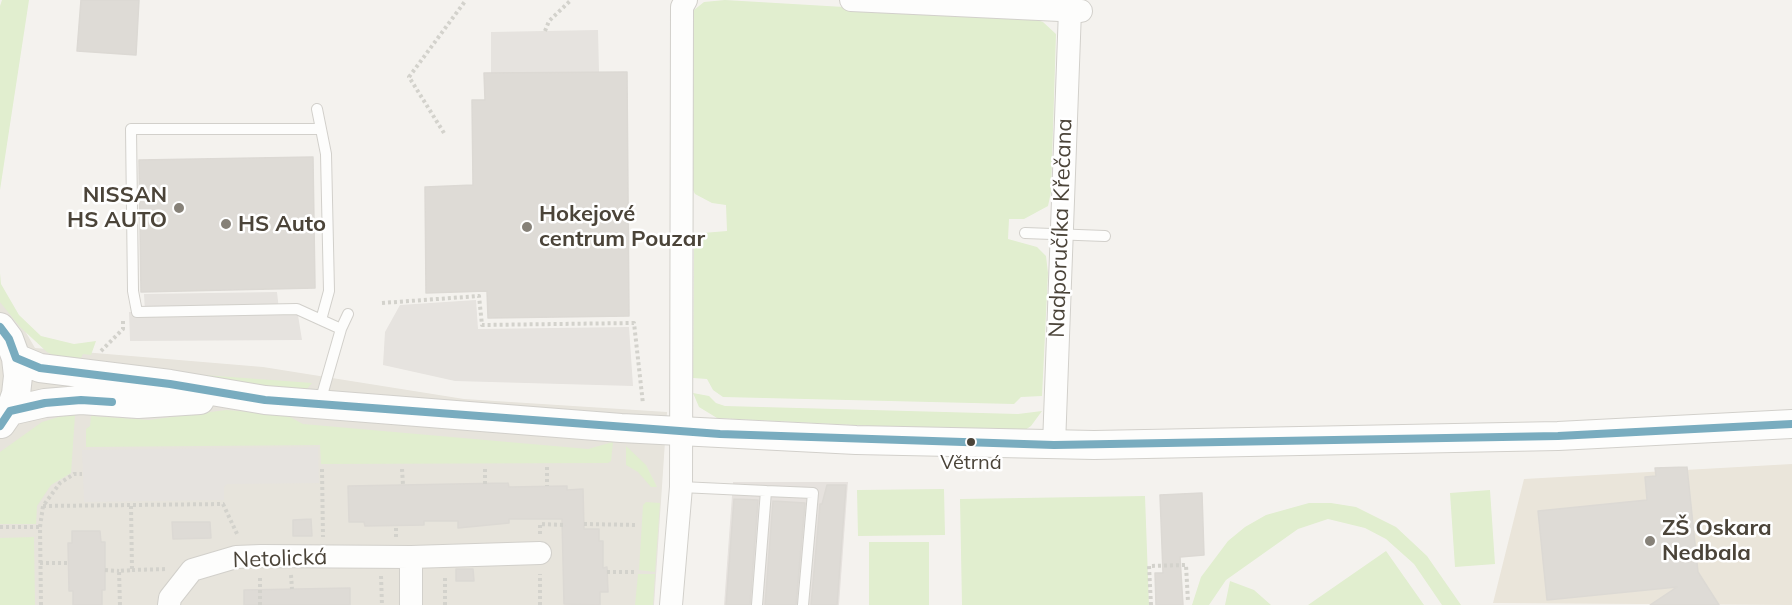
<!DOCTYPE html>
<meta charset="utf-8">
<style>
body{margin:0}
canvas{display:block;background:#f4f2ee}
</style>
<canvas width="1792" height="605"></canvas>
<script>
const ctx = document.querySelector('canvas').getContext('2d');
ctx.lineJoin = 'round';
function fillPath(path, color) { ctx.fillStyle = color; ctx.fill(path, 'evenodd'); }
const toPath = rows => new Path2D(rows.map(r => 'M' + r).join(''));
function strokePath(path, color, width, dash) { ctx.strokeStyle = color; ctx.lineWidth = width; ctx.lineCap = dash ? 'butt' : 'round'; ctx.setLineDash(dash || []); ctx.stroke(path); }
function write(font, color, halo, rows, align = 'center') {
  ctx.font = font + ' Mulish,sans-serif'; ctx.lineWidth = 5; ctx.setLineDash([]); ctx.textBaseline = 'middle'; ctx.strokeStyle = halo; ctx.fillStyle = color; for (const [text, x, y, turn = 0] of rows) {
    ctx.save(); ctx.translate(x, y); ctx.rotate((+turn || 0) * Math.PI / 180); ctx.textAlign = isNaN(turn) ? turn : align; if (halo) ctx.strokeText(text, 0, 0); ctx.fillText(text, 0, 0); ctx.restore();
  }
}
fillPath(toPath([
 [0,288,35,348,263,367,464,399,667,412,654,605,0,605]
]), '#e7e4dc');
fillPath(toPath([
 [733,482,848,482,839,605,724,605]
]), '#e6e2de');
fillPath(toPath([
 [1792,464,1792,605,1493,603,1524,479]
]), '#eae5da');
fillPath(toPath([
 [2,0,29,0,0,190,0,6],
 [725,0,1031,18,1043,22,1056,34,1051,192,1048,206,1024,219,1009,219,1008,239,1037,247,1046,256,1048,273,1042,396,1021,397,1014,404,723,397,713,390,707,379,693,378,694,247,697,238,703,233,727,231,726,205,712,203,695,194,688,180,688,21,694,10,704,2],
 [0,273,1,284,19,315,41,336,74,344,96,341,91,355,83,354,78,363,63,360,47,352,20,327,0,302],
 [163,372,312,383,307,389,299,391],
 [693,393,709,396,716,403,725,406,1018,414,1042,411,1031,426,1022,432,1008,433,717,418,699,407],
 [226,410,286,415,303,424,588,449,613,442,611,461,608,463,321,464,320,445,86,447,86,429,90,426,91,416,149,420],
 [75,415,71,473,51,485,37,506,36,524,0,524,0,452,42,422,62,416],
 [626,446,646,465,657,487,651,487,638,472,626,465],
 [944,489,945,535,858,536,857,490],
 [1490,490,1495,564,1455,567,1450,493],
 [1145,496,1149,605,962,605,960,499],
 [646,502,660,503,655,572,639,570,643,505],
 [1309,503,1331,503,1356,507,1396,527,1427,556,1461,605,1442,605,1414,564,1386,539,1365,528,1328,519,1298,529,1226,580,1209,605,1192,605,1201,577,1228,541,1245,527,1266,515],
 [34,537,35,605,0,605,0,538],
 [929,542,929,605,869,605,869,542],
 [1386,551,1424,605,1308,605],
 [638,574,655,574,653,605,635,605],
 [1230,581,1254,590,1271,605,1225,605]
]), '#e1eecf');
fillPath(toPath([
 [598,30,599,72,491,73,491,32],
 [277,292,279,310,297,309,302,340,130,341,129,312,145,312,144,294],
 [476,300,478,329,629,327,633,386,455,381,383,365,385,332,400,305],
 [318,447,319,483,227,484,224,487,224,500,84,502,82,450]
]), '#e6e3df');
const building = toPath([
 [81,0,139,0,136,55,77,51,81,0],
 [627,72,629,316,488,318,487,291,426,293,425,187,473,185,472,100,485,100,484,73,627,72],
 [313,157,315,288,141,292,139,160,313,157],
 [1687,467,1698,572,1719,605,1650,605,1677,587,1547,600,1538,511,1647,500,1645,477,1656,476,1655,468,1687,467],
 [508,483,509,487,567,486,567,490,583,489,584,529,599,529,599,541,603,541,603,568,607,567,608,592,600,592,600,605,564,604,562,519,509,519,509,523,458,528,458,521,424,521,424,525,365,526,364,522,349,522,348,486,508,483],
 [827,485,846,485,837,605,811,605,820,504,822,504,827,485],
 [1202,493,1204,555,1180,557,1183,605,1156,605,1155,573,1163,573,1160,495,1202,493],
 [734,499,758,500,750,605,726,605,734,499],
 [773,501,805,503,796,605,765,605,773,501],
 [311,519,312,536,293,536,293,520,311,519],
 [172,522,210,522,211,538,173,539,172,522],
 [72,531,100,531,101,542,105,542,105,590,102,590,102,605,73,605,73,591,69,591,68,543,72,543,72,531],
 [456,569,473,569,474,581,456,581,456,569],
 [350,588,350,605,244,605,244,590,350,588]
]);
fillPath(building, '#dedbd6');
strokePath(building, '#dcd9d4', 1.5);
const service = toPath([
 [317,109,326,154,329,291,321,320],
 [321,129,131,129,133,291,137,312,297,309,341,329],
 [1025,233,1105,236],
 [320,402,341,329,348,314],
 [681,487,766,491],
 [757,605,766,491,813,493,803,605]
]);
const minor = toPath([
 [851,0,1081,11],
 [1054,445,1070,10],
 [411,557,540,553],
 [169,605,170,598,192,570,236,557,261,556,411,557,411,605],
 [671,605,681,487,682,7,686,0]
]);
const tertiary = toPath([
 [0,327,9,339,16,358,18,376,16,394,10,411,1,424],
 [16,358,40,368,170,384,265,400,621,428,856,440,1094,445,1558,436,1792,424],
 [10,411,45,403,81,400,138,404,200,400]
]);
strokePath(service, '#d2d0cb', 12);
strokePath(minor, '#d2d0cb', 24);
strokePath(tertiary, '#d2d0cb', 30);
strokePath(toPath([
 [545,31,549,21,571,0],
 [444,133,409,77,466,0],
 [382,303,479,296,482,325,634,323,643,404],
 [101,351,123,329,123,320],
 [547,467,547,486],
 [322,469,323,537],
 [402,469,403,485],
 [485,484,485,468],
 [43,506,223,504,238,536],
 [584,524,638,525],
 [0,527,40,527],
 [540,534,540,524,566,525],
 [396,537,396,525],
 [40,563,69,563],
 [105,570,119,571],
 [132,570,167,569],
 [607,572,634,572],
 [291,575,292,589],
 [381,576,382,605],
 [41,605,40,527,43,506,60,483,74,474,82,474],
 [120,605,119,571,132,570,131,506],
 [260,605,260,576],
 [445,605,445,576],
 [540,605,540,574],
 [1151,605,1149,566,1186,565,1188,602]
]), '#d3d2cc', 4, [3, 3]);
strokePath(service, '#fdfdfc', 10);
strokePath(minor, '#fdfdfc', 22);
strokePath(tertiary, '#fdfdfc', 28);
strokePath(toPath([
 [0,327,9,339,16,358,40,368,170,384,265,400,720,434,1054,445,1558,436,1792,424],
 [0,426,10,411,45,403,81,400,112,402]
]), '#79acbf', 8);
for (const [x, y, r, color] of [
 [179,208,6,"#868178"],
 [226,224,6,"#868178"],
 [527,227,6,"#868178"],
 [971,442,5,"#4b4439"],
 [1650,541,6,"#868178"]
]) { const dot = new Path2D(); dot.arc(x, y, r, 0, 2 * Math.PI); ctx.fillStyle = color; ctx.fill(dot); strokePath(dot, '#fff', 2); }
write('20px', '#4b4439', '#fff', [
 ["Větrná",971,463]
]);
write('bold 22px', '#4b4439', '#fff', [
 ["NISSAN",167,195,"right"],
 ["HS AUTO",167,220,"right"],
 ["Hokejové",539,214],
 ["centrum Pouzar",539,239],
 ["HS Auto",238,224],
 ["ZŠ Oskara",1662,528],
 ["Nedbala",1662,553]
], 'left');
write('22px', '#4b4439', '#fff', [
 ["Nadporučíka Křečana",1061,228,-88],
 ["Netolická",280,559,-2]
]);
</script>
